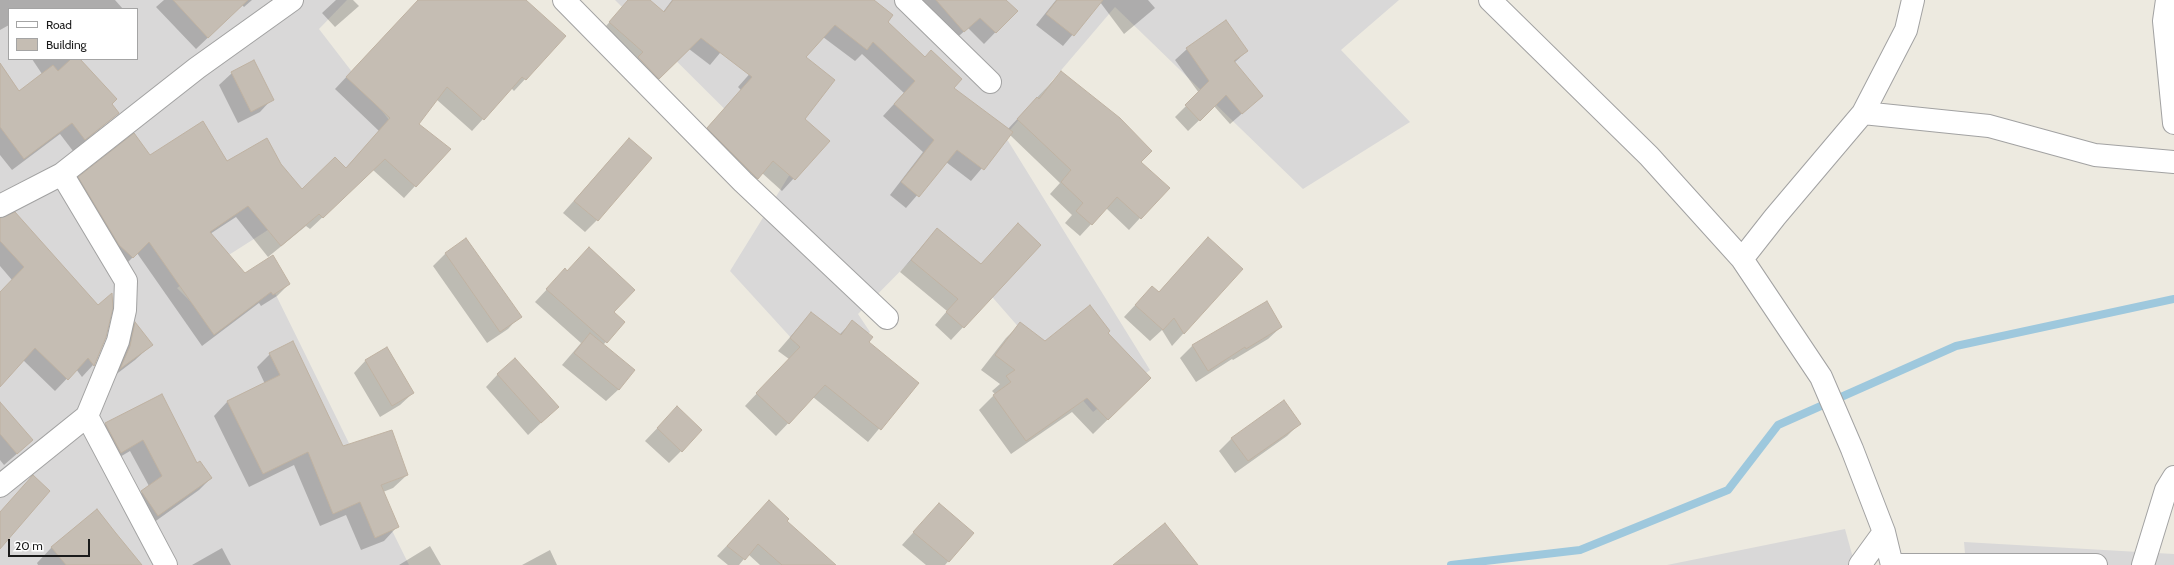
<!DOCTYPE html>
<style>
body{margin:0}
#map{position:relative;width:2174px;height:565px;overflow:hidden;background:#edeae0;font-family:Cabin,sans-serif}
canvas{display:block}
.legend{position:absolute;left:8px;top:8px;width:130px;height:52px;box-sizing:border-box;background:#fff;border:1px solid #a4a4a4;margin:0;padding:5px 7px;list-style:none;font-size:12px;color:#1b1b1b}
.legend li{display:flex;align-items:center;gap:8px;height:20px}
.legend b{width:20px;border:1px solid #a4a4a4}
.scale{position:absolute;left:8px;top:539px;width:82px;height:18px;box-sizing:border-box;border:2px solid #1b1b1b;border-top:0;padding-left:5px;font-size:12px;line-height:14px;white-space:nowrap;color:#1b1b1b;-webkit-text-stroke:3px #fff;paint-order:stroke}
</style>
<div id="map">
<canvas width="2174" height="565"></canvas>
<ul class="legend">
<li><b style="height:5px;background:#fff"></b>Road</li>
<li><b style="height:11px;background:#c5bdb3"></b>Building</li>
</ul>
<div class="scale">20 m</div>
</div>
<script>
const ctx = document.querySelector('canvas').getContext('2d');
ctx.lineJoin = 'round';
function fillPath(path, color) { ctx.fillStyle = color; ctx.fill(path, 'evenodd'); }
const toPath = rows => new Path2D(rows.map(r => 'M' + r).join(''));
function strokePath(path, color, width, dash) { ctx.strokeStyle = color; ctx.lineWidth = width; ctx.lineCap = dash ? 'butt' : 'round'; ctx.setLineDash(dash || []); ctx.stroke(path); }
fillPath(toPath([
 [0,0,347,0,319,29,406,142,177,288,211,322,273,289,409,565,0,565],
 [9,9,137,9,137,59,9,59],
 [615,0,1399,0,1341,50,1410,122,1303,189,1115,7,1005,136,1150,370,1093,412,937,234,858,314,870,332,825,375,730,271,790,174],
 [1845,529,1855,565,1667,565],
 [1964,542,2174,554,2174,565,1966,565]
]), '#d9d8d8');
fillPath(toPath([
 [0,0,115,0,123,9,9,9,9,25,0,30],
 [164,0,252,0,244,7,242,5,196,49,156,7],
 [336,0,353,0,359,6,335,27,322,13],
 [427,0,517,0,565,36,514,91],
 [629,0,649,0,663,12,672,0,764,0,710,65,689,49,648,90,599,34],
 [815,0,872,0,886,23,952,88,1007,130,1061,72,1140,162,1140,218,1129,230,1106,208,1080,236,1065,223,1072,215,1050,194,1060,183,1010,135,971,181,946,162,906,208,890,195,923,152,883,116,904,93,862,54,855,61,823,37,805,57,803,119,828,141,782,191,762,173,745,190,696,140,741,90,738,87],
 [920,0,1005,0,1016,11,984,44,968,28,952,42,925,11,929,7],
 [1056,0,1148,0,1155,8,1124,34,1100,2,1063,46,1036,25],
 [395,25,483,119,472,131,436,99,417,124,415,186,404,198,373,170,310,229,306,226,268,257,236,217,210,234,245,274,289,284,277,296,261,306,259,303,202,346,137,253,124,266,67,190,79,178,150,156,280,164,302,191,345,169,379,131,335,89],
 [1187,49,1247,51,1234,63,1262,96,1230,124,1214,106,1188,131,1175,117,1199,93,1175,60],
 [32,59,78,59,118,113,73,151,60,134,12,170,0,155,0,63,19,92,42,74],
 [232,73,272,99,260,112,238,123,219,85],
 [617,152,597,220,585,232,563,213],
 [0,219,105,337,93,365,82,377,76,369,55,391,23,360,0,386,0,293,12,280,0,266],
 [937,229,981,265,1040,245,951,340,935,325,947,311,900,272],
 [466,239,520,316,508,329,487,343,433,266,445,254],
 [1196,251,1242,269,1172,346,1162,330,1150,341,1124,317,1152,287,1158,293],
 [565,270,624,323,603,345,619,389,606,401,562,365,581,343,535,302],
 [1266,303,1281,327,1268,339,1233,360,1232,359,1196,382,1180,358,1192,346],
 [811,313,839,335,852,322,867,342,917,383,868,442,813,397,776,436,745,406,789,359,778,351],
 [135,323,148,348,135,360,110,379,123,335],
 [1020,324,1045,343,1107,333,1150,378,1093,434,1072,412,1011,454,979,410,995,394,992,391,1000,384,981,370,1006,338],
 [270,354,343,448,407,475,393,488,383,492,397,527,384,541,361,550,346,515,320,526,294,465,249,487,214,416,227,402,265,384,257,367],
 [366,360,413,393,400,405,380,417,354,373],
 [498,374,558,407,528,435,486,387],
 [155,399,197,465,211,478,199,490,146,528,129,504,149,486,130,451,108,464,93,436,106,424],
 [1284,402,1299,424,1287,436,1235,473,1219,451,1231,439],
 [0,404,19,452,4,465,0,460],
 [665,420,681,451,669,463,645,441],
 [939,504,972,534,945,565,926,565,902,545],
 [759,512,785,521,835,565,760,565,748,554,739,565,728,565,717,556],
 [430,546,441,565,399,565],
 [52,547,129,565,38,565,37,563],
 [222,548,231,565,192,565],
 [550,550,557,565,522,565]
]), '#0003');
strokePath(toPath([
 [1451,565,1580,550,1728,490,1778,425,1956,346,2174,299]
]), '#9ec8dd', 8);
const building = toPath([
 [173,0,248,0,208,38,173,0],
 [418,0,526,0,566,36,526,80,522,77,484,120,447,87,419,124,451,149,416,187,385,159,323,218,319,214,281,246,248,206,210,232,245,273,273,255,290,284,273,295,271,292,214,335,149,242,133,258,119,245,78,177,134,133,150,155,203,121,227,161,267,138,281,164,302,189,335,157,346,168,390,118,346,77,418,0],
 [628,0,650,0,664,12,673,0,874,0,893,15,888,22,925,57,931,50,962,79,954,88,1013,132,984,170,957,150,919,197,901,182,934,140,894,104,915,81,873,42,867,50,835,25,806,57,835,80,805,119,830,141,795,180,773,161,758,179,707,128,752,77,701,38,659,79,638,57,643,52,609,22,628,0],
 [936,0,1006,0,1018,11,996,33,980,18,964,32,936,0],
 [1057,0,1103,0,1074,36,1046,14,1057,0],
 [1226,20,1248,51,1234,61,1263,96,1242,114,1226,95,1200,121,1185,105,1209,81,1186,48,1226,20],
 [71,59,80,59,117,99,112,104,119,113,85,140,72,123,24,159,0,127,0,63,19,91,53,65,58,71,71,59],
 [254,60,274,100,251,112,231,72,254,60],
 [1061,71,1120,118,1152,151,1141,162,1170,188,1141,219,1117,197,1092,225,1076,211,1083,203,1061,182,1071,170,1017,119,1037,97,1039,99,1061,71],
 [629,138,652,158,598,221,574,201,629,138],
 [15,212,98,305,112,293,113,308,106,337,94,366,88,358,68,380,35,348,0,387,0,292,24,267,0,241,0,218,15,212],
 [1018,223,1041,245,964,328,946,312,958,299,911,260,937,228,981,264,1018,223],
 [1208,237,1243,269,1184,334,1174,318,1163,330,1135,305,1152,286,1159,292,1208,237],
 [466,238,522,317,500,332,445,253,466,238],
 [589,247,635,290,614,312,625,322,607,343,546,289,565,268,567,271,589,247],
 [1267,301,1282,327,1246,349,1245,347,1208,371,1192,345,1267,301],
 [1090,305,1110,331,1108,333,1151,378,1108,420,1087,398,1026,441,993,395,1011,382,1006,376,1015,370,995,355,1020,322,1045,341,1090,305],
 [811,312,841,335,852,320,873,337,869,342,919,383,881,430,825,385,789,424,756,393,800,347,790,338,811,312],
 [135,322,153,345,120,369,130,346,135,322],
 [590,333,635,370,619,390,574,353,590,333],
 [293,341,343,446,392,430,408,475,381,485,399,527,375,538,360,502,333,514,308,452,263,474,227,401,280,375,269,353,293,341],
 [387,347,414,393,392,406,365,360,387,347],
 [515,358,559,407,541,423,497,374,515,358],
 [162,394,197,463,200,461,212,478,158,516,141,491,162,476,143,440,121,453,105,423,162,394],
 [1284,400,1301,424,1248,461,1231,438,1284,400],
 [0,402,33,440,17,454,0,434,0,402],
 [677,406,702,430,682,452,657,428,677,406],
 [33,475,50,491,0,549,0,512,33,475],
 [769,500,789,519,787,521,836,565,782,565,758,544,745,560,727,546,769,500],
 [939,503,974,533,949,562,913,532,939,503],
 [97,509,115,532,142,565,66,565,51,547,97,509],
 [1165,523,1198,565,1113,565,1165,523]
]);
fillPath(building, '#c5bdb3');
strokePath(building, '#bfb2a2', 1);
const minor = toPath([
 [564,0,743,182,887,318],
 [906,0,990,82],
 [1490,0,1649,156,1742,259,1821,377,1852,449,1884,532,1892,565],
 [2167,0,2164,21,2174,123],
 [1863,113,1989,126,2095,155,2174,162],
 [0,206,62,174,197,68,292,0],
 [1742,259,1775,217,1863,113,1906,30,1913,0],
 [87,416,166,565],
 [0,486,87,416,118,341,125,310,126,281,62,174],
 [1860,565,1884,532],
 [1901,565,2096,565],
 [2143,565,2166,490,2174,477]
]);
strokePath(minor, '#a2a2a2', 24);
strokePath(minor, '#fff', 22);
</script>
